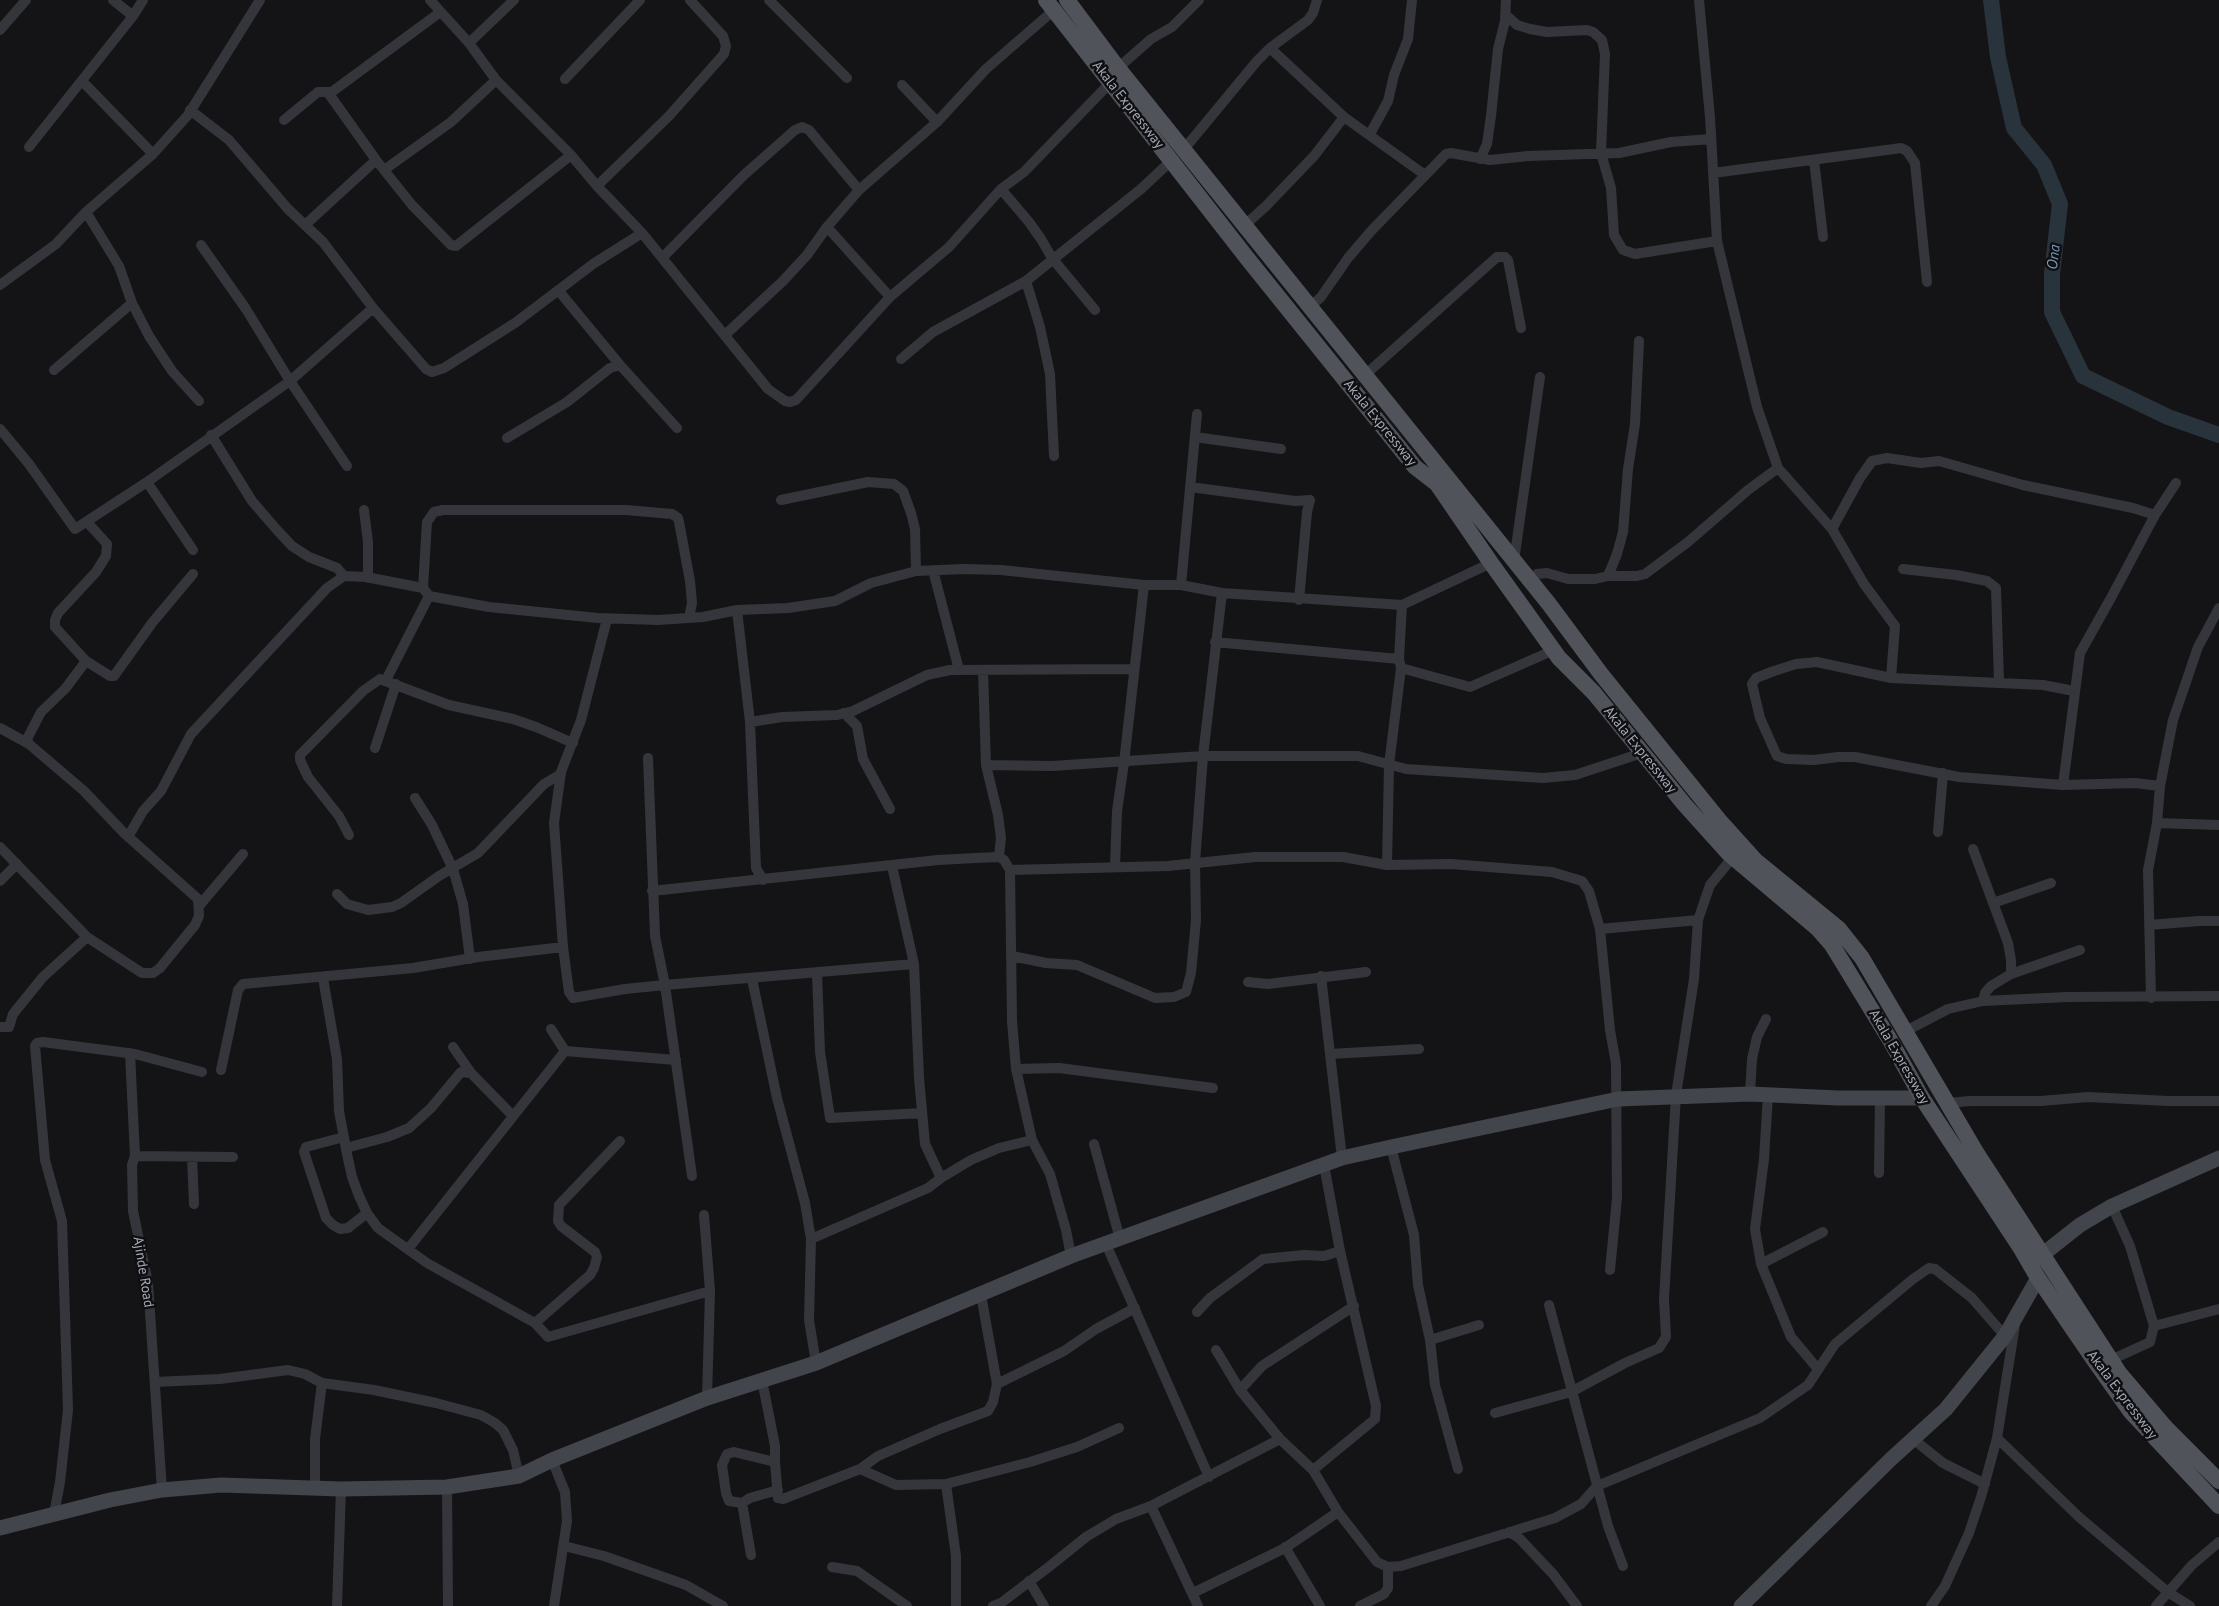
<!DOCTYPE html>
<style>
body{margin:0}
canvas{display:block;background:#141416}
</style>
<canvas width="2219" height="1606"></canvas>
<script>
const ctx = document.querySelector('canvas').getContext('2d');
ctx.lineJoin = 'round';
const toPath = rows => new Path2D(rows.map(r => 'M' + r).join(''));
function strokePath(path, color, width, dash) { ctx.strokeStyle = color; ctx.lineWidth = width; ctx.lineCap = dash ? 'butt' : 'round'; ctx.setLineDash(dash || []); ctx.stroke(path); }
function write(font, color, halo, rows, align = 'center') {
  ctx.font = font + ' "PT Sans",sans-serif'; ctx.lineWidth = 5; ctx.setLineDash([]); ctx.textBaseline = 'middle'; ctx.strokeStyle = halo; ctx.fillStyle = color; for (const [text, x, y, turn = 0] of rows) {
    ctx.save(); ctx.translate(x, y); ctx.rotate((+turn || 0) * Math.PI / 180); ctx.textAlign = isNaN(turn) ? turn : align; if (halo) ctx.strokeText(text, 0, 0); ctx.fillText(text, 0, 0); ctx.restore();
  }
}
strokePath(toPath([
 [1991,0,1998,57,2014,128,2044,165,2060,204,2052,274,2052,312,2083,376,2168,417,2219,435]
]), '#29333b', 16);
strokePath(toPath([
 [113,0,133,16],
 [430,0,469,43,514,0],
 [769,0,847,78],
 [1699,0,1710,117,1717,241,1757,407,1778,468,1832,529,1864,584,1895,626,1891,678],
 [439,13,329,94,376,160,412,205,451,245,456,246,571,155],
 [1506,15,1517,25,1530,29,1547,32,1587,30,1593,32,1602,40,1605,54,1601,153,1611,188,1614,235,1623,250,1635,254,1717,241],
 [0,30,26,0],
 [469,43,496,80,571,155,597,186,642,233,768,389,785,401,790,402,796,400,890,297,949,247,1001,189,1024,172,1111,82],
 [1270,48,1344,117,1425,175],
 [1118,68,1151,39,1172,27,1199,0],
 [565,79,640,0],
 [82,81,153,154],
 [902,85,937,122],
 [190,110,229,140,288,209,323,242,373,308,426,369,432,372,444,368,515,323,593,264,642,233],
 [284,120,318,92,330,92],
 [1370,134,1388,101,1394,75,1408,39,1412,0],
 [29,147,133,16,143,0],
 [1185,148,1257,61,1270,48,1308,20,1313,13,1317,0],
 [1480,159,1487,144,1491,116,1498,49,1505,21,1506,0],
 [1814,160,1823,237],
 [384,170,451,122,496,80],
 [1713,173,1894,149,1901,148,1907,151,1915,163,1927,282],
 [597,186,669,116,724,54,726,46,723,36,690,0],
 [1001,189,1029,222,1041,239,1052,258,1095,310],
 [86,212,119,266,132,303,149,336,172,371,199,401],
 [305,225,376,160],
 [1245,225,1266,206,1314,156,1344,117],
 [827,227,890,297],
 [201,245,246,309,290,381,347,466],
 [663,257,744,175,795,130,802,127,809,130,859,190],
 [1026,281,1040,327,1050,374,1054,456],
 [0,285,56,244,86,212,153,154,188,115,260,0],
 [558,290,620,365,677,428],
 [1311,306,1321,297,1348,258,1372,230,1446,154,1451,153,1490,160,1528,156,1619,153,1671,142,1711,139],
 [725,335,783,281,807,255,827,227,859,190,937,122,986,69,1054,10],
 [901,359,933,332,1026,281,1141,189,1172,160],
 [54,370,132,303],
 [1365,375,1497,257,1505,257,1508,260,1521,328],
 [0,429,29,464,75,529,147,482,290,381,373,308],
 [211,435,252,501,277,530,292,546,309,557,337,568,344,576],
 [1195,437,1281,449],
 [507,438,567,402,610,368,620,365],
 [147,482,193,550],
 [1190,487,1295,501,1310,500,1307,512,1299,600],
 [781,500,868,482,894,484,903,491,911,513,915,529,916,571],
 [364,510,368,542,368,578],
 [87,522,107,544,106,556,96,572,58,613,55,620,55,627,86,661,110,676,114,676,152,623,193,574],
 [1832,529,1860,478,1872,461,1887,458,1921,463,1939,461,2023,485,2133,508,2155,515],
 [1514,561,1540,377],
 [1903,569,1956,575,1987,581,1996,588,1999,681],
 [933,570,959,670],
 [1608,576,1617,554,1623,532,1628,469,1635,424,1639,341],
 [1530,580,1537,574,1547,573,1568,579,1595,579,1608,576,1637,576,1645,574,1688,542,1748,490,1778,468],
 [1181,585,1197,414],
 [423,588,427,522,434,512,443,510,626,510,672,514,678,518,679,522,690,581,692,603,689,618],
 [1402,605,1491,563],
 [737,610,750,722,756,868,763,880],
 [607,619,581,720,561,772,554,823,563,947,569,992,573,998,625,989,665,985,914,964],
 [1215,642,1399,659],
 [1401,668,1470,687,1554,650],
 [983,670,986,765,998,815,1001,838,999,857],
 [386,680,429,596],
 [2074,691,2043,685,1891,678,1817,662,1796,664,1774,671,1756,678,1752,684,1760,718,1777,756,1786,759,1814,760,1838,757,1855,757,1959,777,2063,785,2135,783,2160,786],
 [844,713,857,726,863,759,890,809],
 [750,722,782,717,837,715,853,711,927,675,950,670,1134,669],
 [0,728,29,744],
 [375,748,396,684],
 [648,758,655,936,665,985,692,1176],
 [986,765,1052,766,1203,756,1358,756,1406,769,1543,778,1575,775,1642,753],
 [2063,785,2080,653,2112,596,2155,515,2176,483],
 [415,798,432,825,453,869,463,904,470,959],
 [2157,823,2219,825],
 [1938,832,1943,773],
 [349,835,339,816,308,777,300,760,300,755,363,691,380,679,449,705,513,719,536,727,573,743],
 [128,837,143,811,161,791,191,734,327,588,344,576,366,577,423,588,429,596,489,607,598,618,658,620,703,617,737,610,788,608,835,601,871,583,916,571,964,569,1001,570,1144,585,1181,585,1222,593,1402,605,1399,659,1401,668,1389,765,1387,865],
 [0,847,87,937,142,973,153,973,160,968,195,925,199,916,198,899,124,833,84,791,29,744,27,739,41,712,65,689,86,661],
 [1973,849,2008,943,2011,960,2011,974,1991,986,1985,993,1983,1001],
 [892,866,914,964,919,1078,925,1144,941,1178],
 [1115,867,1117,811,1124,763,1144,585],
 [0,881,17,864],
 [652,891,938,860,975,858,999,857,1004,860,1010,870],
 [337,894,347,904,368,910,392,907,401,903,439,876,478,853,544,784,561,774],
 [1993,903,2051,883],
 [199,906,243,854],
 [1698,920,1710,885,1733,857],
 [2149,925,2199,921,2219,921],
 [1012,956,1046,963,1077,965,1155,998,1174,997,1186,992,1191,973,1196,920,1195,862,1203,756,1222,593],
 [817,973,820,1052,830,1118,922,1113],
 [2011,974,2080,950],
 [1321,976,1342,1158],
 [323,978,337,1059,339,1111,347,1154,352,1177,359,1196,367,1213,378,1228,427,1263,535,1323,548,1337,710,1291],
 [752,979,777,1098,805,1203,811,1239,809,1320,816,1363],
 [1248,982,1268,984,1366,972],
 [2151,998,2148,870,2157,823,2160,786,2173,720,2198,647,2219,608],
 [0,1027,9,1027,13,1014,43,977,87,937],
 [551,1029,565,1051],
 [1904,1032,1948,1009,1983,1001,2067,997,2219,996],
 [453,1047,471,1073],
 [565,1051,676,1060],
 [130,1053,135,1156,132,1165,133,1211,148,1283,162,1490],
 [1330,1054,1419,1049],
 [1016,1069,1059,1068,1213,1088],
 [221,1070,238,990,243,984,413,968,478,957,563,947],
 [1750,1094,1752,1059,1757,1037,1766,1019],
 [1948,1103,1970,1101,2041,1101,2088,1097,2168,1101,2219,1101],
 [344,1137,306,1147,304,1152,326,1218,333,1225,340,1229,348,1228,367,1213],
 [1094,1144,1120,1239],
 [1391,1147,1414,1235,1418,1285,1430,1340,1435,1385,1458,1469],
 [346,1148,387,1137,409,1128,431,1108,461,1072,471,1073,513,1116],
 [135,1156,233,1157],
 [192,1157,194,1204],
 [1879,1173,1880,1098],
 [2112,1206,2130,1246,2154,1326,2219,1309],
 [704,1215,710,1291,707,1398],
 [811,1239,928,1188,941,1178,971,1160,999,1148,1032,1140],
 [1106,1244,1209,1477],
 [408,1249,565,1051],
 [1071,1256,1066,1230,1050,1174,1032,1140,1016,1069,1012,1021,1010,870,1168,866,1255,857,1343,857,1387,865,1451,864,1552,872,1582,881,1589,891,1600,929,1610,1030,1616,1064,1617,1198,1610,1270],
 [1761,1264,1755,1229,1764,1159,1768,1095],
 [1549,1305,1608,1526,1623,1566],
 [1354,1306,1262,1366,1240,1390,1280,1439,1313,1470,1338,1512,1377,1562,1388,1567,1401,1566,1555,1518,1581,1504,1597,1486,1760,1418,1808,1385,1835,1344,1913,1279,1929,1268,1935,1269,1972,1298,2005,1336],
 [1197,1312,1210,1298,1263,1259,1304,1255,1324,1256,1340,1251],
 [535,1323,590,1275,594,1268,597,1257,595,1252,561,1226,558,1221,559,1205,620,1141],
 [1430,1340,1479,1325],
 [1216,1350,1240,1390],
 [2111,1360,2150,1342,2154,1326],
 [1818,1369,1791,1337,1761,1264,1823,1232],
 [762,1380,775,1446,775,1462],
 [155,1382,220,1379,288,1370,305,1374,322,1383,374,1390,436,1403,481,1415,495,1423,503,1430,513,1450,519,1476],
 [997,1384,1064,1351,1096,1329,1135,1308],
 [1495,1413,1571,1392,1625,1363,1659,1348,1666,1337,1664,1299,1676,1095,1694,979,1698,920,1600,929],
 [1997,1438,2079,1517,2169,1593,2190,1606],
 [1913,1439,1943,1463,1985,1484],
 [552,1460,565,1492,567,1521,554,1606],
 [860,1469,896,1485,946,1484,1030,1462,1077,1447,1119,1428],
 [1313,1470,1375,1419,1376,1406,1340,1251,1324,1165],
 [946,1484,956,1556,956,1606],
 [447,1487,448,1606],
 [315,1488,315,1439,322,1383],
 [778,1490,750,1498,742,1503,729,1501,726,1493,722,1465,727,1454,734,1452,775,1462,778,1498,783,1499,860,1469,878,1456,940,1429,988,1411,993,1402,997,1384,981,1295],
 [742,1503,751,1555],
 [1151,1506,1198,1606],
 [54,1514,60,1482,68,1410,62,1221,45,1160,35,1046,37,1043,43,1042,135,1054,202,1072],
 [1509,1532,1519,1538,1553,1574,1577,1606],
 [564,1546,604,1556,686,1585,723,1606],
 [1285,1547,1320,1606],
 [832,1567,857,1571,907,1606],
 [1029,1581,1044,1606],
 [1193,1593,1285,1548,1338,1512],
 [337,1606,341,1489],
 [993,1606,1001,1603,1050,1566,1086,1537,1116,1519,1151,1506,1280,1439],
 [1360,1606,1384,1594,1388,1588,1388,1567],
 [1931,1606,1945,1586,1969,1533,1981,1497,1997,1438,2015,1325],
 [2156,1606,2192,1565,2219,1542]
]), '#35363b', 10);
strokePath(toPath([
 [2042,1255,2080,1225,2112,1206,2219,1158],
 [0,1528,110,1500,162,1490,221,1485,341,1489,447,1487,519,1476,552,1460,707,1398,816,1363,1071,1256,1342,1158,1391,1147,1618,1099,1750,1094,1838,1098,1922,1098],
 [1741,1606,1891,1459,1946,1409,2005,1336,2038,1278]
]), '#43454c', 15);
strokePath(toPath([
 [1046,0,1247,258,1415,467,1437,484,1491,563,1559,658,1594,693,1684,804,1729,854,1818,929,1832,945,1890,1040,1922,1098,2020,1247,2038,1278,2094,1360,2131,1412,2219,1506],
 [1067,0,1118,68,1549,604,1601,674,1719,820,1756,861,1839,929,1862,958,1976,1152,2120,1374,2166,1428,2219,1481]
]), '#51535b', 16);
write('14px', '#a5aab7', '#0f0f11', [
 ["Akala Expressway",1128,105,52],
 ["Akala Expressway",1380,423,51],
 ["Akala Expressway",1640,750,51],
 ["Akala Expressway",1899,1057,60],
 ["Ajinde Road",143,1272,81],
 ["Akala Expressway",2122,1395,53]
]);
write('italic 15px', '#7999b5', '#0f0f11', [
 ["Ona",2054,257,-83]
]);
</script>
